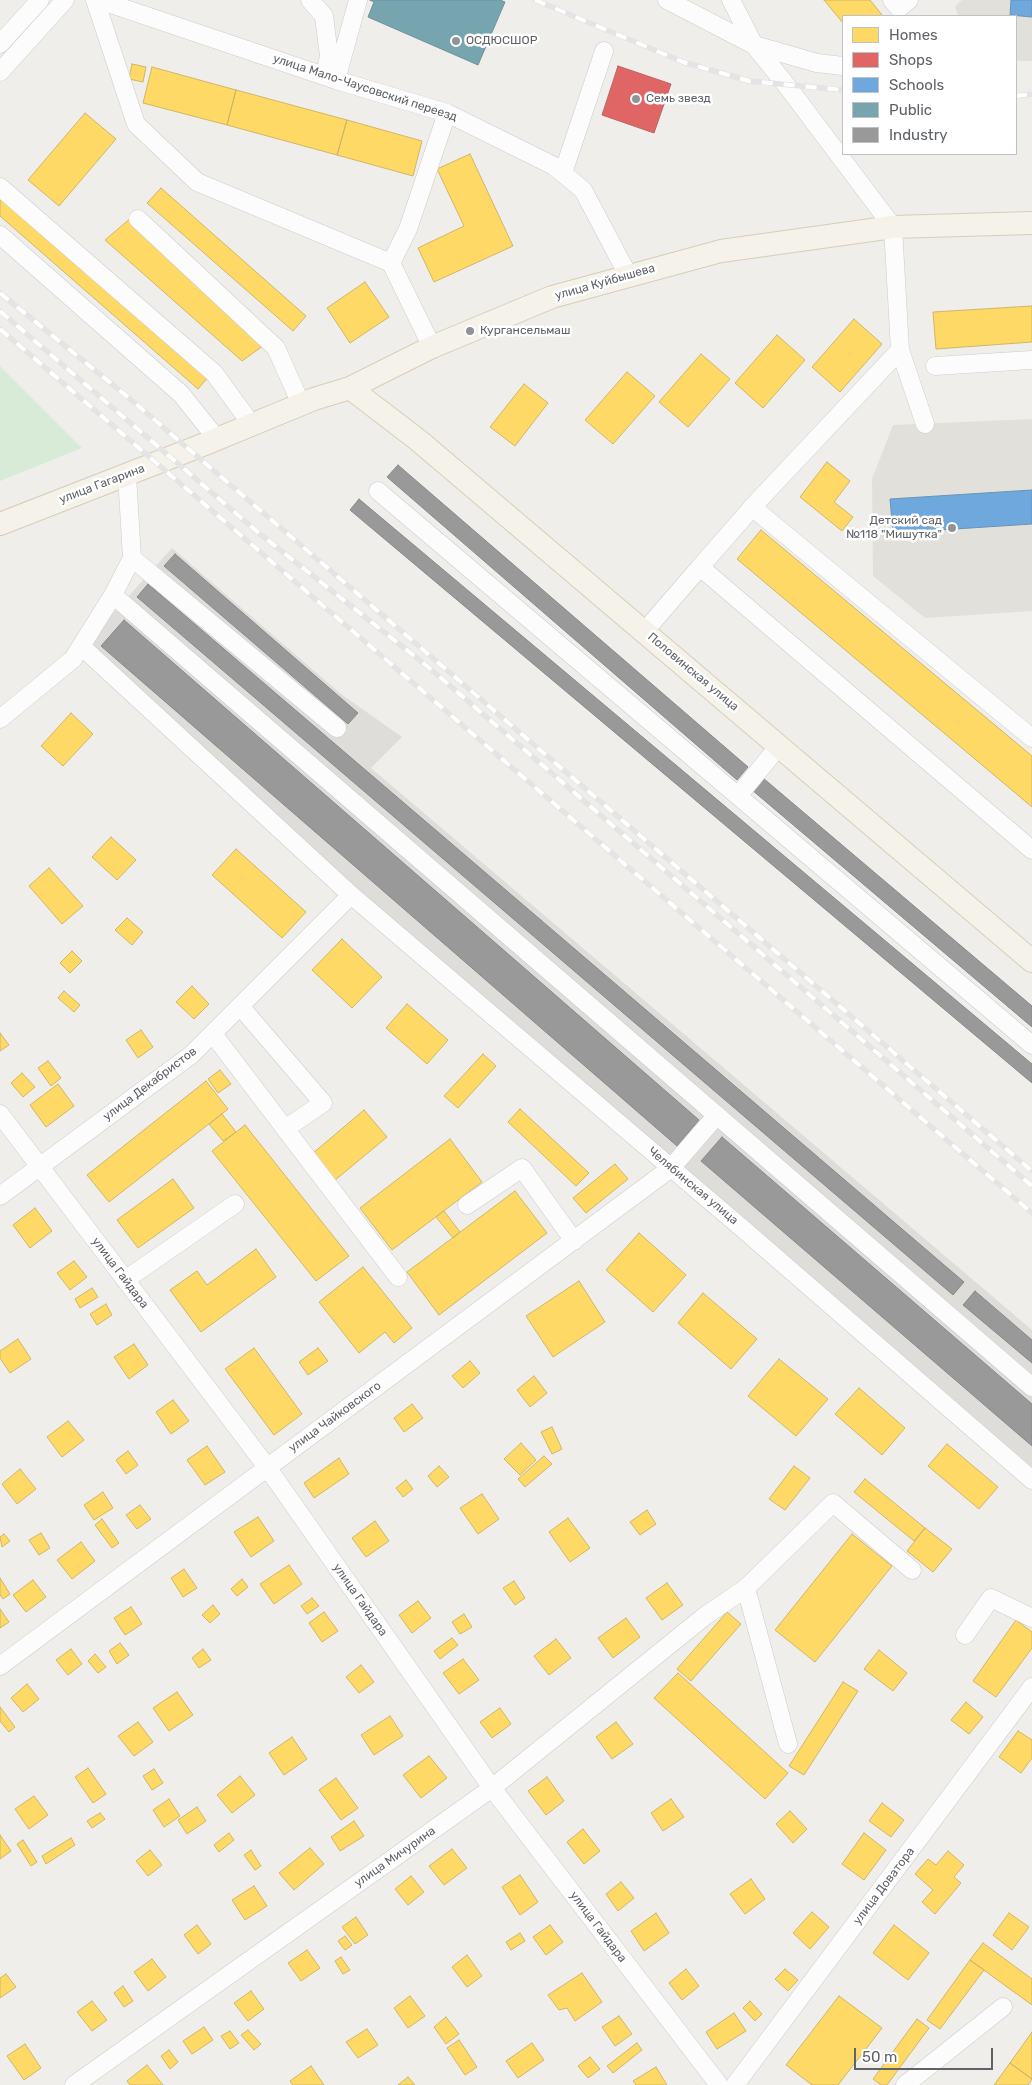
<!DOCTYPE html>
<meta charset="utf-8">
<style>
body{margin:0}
#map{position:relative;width:1032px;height:2085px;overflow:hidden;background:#efeeea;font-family:Rubik,sans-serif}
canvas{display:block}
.legend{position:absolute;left:842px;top:15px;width:175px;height:140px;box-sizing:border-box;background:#fff;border:1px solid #bfc1c3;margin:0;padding:6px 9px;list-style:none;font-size:15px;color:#5f6368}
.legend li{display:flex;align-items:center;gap:10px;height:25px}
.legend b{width:25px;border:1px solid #bfc1c3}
.scale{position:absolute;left:854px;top:2048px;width:139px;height:22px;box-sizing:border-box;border:2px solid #5f6368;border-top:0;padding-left:6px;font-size:15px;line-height:18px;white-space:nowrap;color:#5f6368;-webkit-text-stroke:4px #fff;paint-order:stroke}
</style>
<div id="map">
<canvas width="1032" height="2085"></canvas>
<ul class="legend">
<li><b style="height:14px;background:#ffd966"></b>Homes</li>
<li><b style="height:14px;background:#e06666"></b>Shops</li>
<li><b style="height:14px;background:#6fa8dc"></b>Schools</li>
<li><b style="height:14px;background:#76a5af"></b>Public</li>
<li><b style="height:14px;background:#999"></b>Industry</li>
</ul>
<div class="scale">50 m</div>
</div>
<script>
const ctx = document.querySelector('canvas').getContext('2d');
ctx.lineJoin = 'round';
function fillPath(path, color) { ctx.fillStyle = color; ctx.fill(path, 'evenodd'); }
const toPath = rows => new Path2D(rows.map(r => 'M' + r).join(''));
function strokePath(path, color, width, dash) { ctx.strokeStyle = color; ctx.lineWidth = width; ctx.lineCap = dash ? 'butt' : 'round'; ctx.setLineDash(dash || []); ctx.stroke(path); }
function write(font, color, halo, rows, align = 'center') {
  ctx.font = font + ' Rubik,sans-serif'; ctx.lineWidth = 5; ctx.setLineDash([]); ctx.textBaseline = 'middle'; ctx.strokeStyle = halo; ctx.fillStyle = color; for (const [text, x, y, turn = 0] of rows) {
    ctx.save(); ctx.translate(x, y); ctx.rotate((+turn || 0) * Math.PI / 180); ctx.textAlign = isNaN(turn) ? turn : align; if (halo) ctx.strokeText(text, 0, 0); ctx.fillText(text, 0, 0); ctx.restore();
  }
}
fillPath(toPath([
 [172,548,341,694,402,737,371,768,1032,1330,1032,1468,79,651]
]), '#dfddda');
fillPath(toPath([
 [962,0,1032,0,1032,61,1016,61,1016,16,958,16,955,6],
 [1032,419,1032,611,925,618,873,576,872,479,893,425]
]), '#e2e0da');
fillPath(toPath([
 [0,366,82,448,0,481]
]), '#d8ebd6');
const homes = toPath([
 [824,0,870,0,882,15,880,16,843,16,843,23,824,0],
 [132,64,146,67,143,82,129,79,132,64],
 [152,67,236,90,227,125,143,103,152,67],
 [236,90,347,120,337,155,227,125,236,90],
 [85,113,116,139,59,206,28,180,85,113],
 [347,120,422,141,413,176,337,155,347,120],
 [470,154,513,246,434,282,418,248,464,226,437,169,470,154],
 [161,188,306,316,293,331,147,203,161,188],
 [0,192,209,376,198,389,0,216,0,192],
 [132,217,267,343,242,361,105,240,132,217],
 [365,282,389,317,350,343,327,308,365,282],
 [1032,306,1032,342,936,349,933,312,1032,306],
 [854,319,882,344,840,392,812,367,854,319],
 [777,335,805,360,763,408,735,383,777,335],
 [701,354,730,379,688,427,659,402,701,354],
 [627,372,655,396,613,444,585,420,627,372],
 [524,384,548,403,515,446,490,427,524,384],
 [827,462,850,481,834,502,853,517,842,531,800,497,827,462],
 [761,530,1032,756,1032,807,737,559,761,530],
 [71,713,93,734,63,766,41,746,71,713],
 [111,837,136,860,117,880,92,857,111,837],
 [236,849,306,912,282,938,212,875,236,849],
 [49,868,83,906,62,924,29,886,49,868],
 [127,918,143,932,132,945,115,930,127,918],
 [342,939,382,977,352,1008,312,970,342,939],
 [72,951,82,961,70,973,60,963,72,951],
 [192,986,209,1004,194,1019,176,1002,192,986],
 [64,991,80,1005,74,1012,58,998,64,991],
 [407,1004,448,1040,427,1064,386,1028,407,1004],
 [141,1030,153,1047,138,1058,126,1040,141,1030],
 [0,1033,9,1045,0,1051,0,1033],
 [483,1054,496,1066,458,1108,444,1096,483,1054],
 [48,1061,61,1078,51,1086,38,1068,48,1061],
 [220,1070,231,1084,218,1093,208,1079,220,1070],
 [22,1073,35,1087,23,1097,11,1083,22,1073],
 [206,1081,228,1109,109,1202,87,1175,206,1081],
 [58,1084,74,1106,46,1127,30,1105,58,1084],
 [520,1109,589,1173,576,1186,508,1122,520,1109],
 [364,1110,387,1137,334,1181,312,1154,364,1110],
 [222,1114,236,1132,223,1141,209,1124,222,1114],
 [245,1125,349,1256,316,1281,212,1151,245,1125],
 [450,1139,482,1182,392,1250,360,1208,450,1139],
 [615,1164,628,1179,586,1213,573,1198,615,1164],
 [173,1179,194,1208,138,1248,117,1220,173,1179],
 [515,1191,547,1233,439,1315,407,1272,515,1191],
 [35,1208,52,1231,30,1248,13,1225,35,1208],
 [444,1211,460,1232,453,1238,436,1217,444,1211],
 [639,1233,686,1275,653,1312,606,1270,639,1233],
 [256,1249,276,1277,201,1332,170,1290,197,1271,207,1285,256,1249],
 [74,1261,87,1277,70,1290,57,1273,74,1261],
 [363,1267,412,1328,394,1343,385,1332,359,1353,319,1302,363,1267],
 [579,1281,605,1322,553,1357,526,1316,579,1281],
 [92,1288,98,1297,80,1308,75,1299,92,1288],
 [703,1293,757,1339,731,1369,678,1323,703,1293],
 [106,1304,112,1315,97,1325,90,1314,106,1304],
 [18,1339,31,1359,10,1373,0,1358,0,1351,18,1339],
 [134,1344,148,1365,129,1379,114,1357,134,1344],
 [254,1348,302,1414,274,1435,225,1369,254,1348],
 [318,1348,328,1361,308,1375,299,1362,318,1348],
 [779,1359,828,1399,796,1436,748,1396,779,1359],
 [470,1361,480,1373,463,1388,452,1376,470,1361],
 [534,1376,547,1393,530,1407,517,1390,534,1376],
 [859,1388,905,1428,882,1455,835,1414,859,1388],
 [173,1400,189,1421,171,1434,156,1412,173,1400],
 [412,1404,423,1418,404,1432,394,1418,412,1404],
 [68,1421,84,1440,62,1457,47,1437,68,1421],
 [552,1427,562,1449,552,1454,541,1432,552,1427],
 [521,1443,536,1460,520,1475,504,1459,521,1443],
 [947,1444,998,1487,979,1509,928,1466,947,1444],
 [207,1446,225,1472,205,1485,187,1460,207,1446],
 [128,1451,138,1465,126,1474,116,1460,128,1451],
 [544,1456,552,1464,525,1487,518,1479,544,1456],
 [339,1458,349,1474,314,1498,304,1483,339,1458],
 [439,1466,449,1477,437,1487,428,1476,439,1466],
 [794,1466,810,1478,785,1510,769,1499,794,1466],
 [20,1469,36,1489,17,1504,2,1484,20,1469],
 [865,1479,925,1528,914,1541,854,1492,865,1479],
 [406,1480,413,1489,403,1497,396,1488,406,1480],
 [103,1492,113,1508,94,1520,84,1505,103,1492],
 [482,1494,499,1519,478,1534,460,1508,482,1494],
 [140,1505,151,1519,137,1529,126,1515,140,1505],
 [647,1510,656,1524,640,1535,630,1522,647,1510],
 [258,1517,274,1541,251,1557,234,1532,258,1517],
 [568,1518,590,1548,570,1562,549,1532,568,1518],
 [102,1519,119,1543,112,1548,95,1525,102,1519],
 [375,1521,389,1541,366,1557,352,1538,375,1521],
 [925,1528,952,1549,933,1572,907,1551,925,1528],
 [41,1533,50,1548,39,1555,29,1540,41,1533],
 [4,1534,10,1541,2,1547,0,1537,4,1534],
 [852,1534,892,1566,815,1662,775,1630,852,1534],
 [81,1542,95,1561,72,1579,57,1560,81,1542],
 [289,1565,302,1584,274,1604,260,1584,289,1565],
 [184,1569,197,1588,183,1597,171,1578,184,1569],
 [0,1578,10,1594,3,1599,0,1595,0,1578],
 [242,1579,248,1587,237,1596,231,1589,242,1579],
 [33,1580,46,1597,26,1612,13,1595,33,1580],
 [514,1581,525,1598,515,1605,503,1588,514,1581],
 [667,1583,683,1605,662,1620,646,1598,667,1583],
 [312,1598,319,1606,307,1614,301,1606,312,1598],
 [418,1601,431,1618,412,1633,399,1615,418,1601],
 [213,1605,220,1614,210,1623,202,1615,213,1605],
 [131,1607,142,1624,125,1635,114,1618,131,1607],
 [0,1609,9,1622,0,1628,0,1609],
 [324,1612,338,1631,322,1642,309,1623,324,1612],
 [727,1612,741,1624,691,1681,677,1669,727,1612],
 [464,1614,472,1627,460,1634,452,1622,464,1614],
 [626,1618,640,1637,613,1658,598,1638,626,1618],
 [1016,1620,1032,1632,1032,1648,996,1697,973,1681,1016,1620],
 [452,1638,458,1645,440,1659,434,1651,452,1638],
 [556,1639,571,1658,549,1675,534,1656,556,1639],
 [120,1643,129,1655,117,1664,109,1651,120,1643],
 [71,1649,82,1664,68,1675,56,1660,71,1649],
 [203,1649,211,1660,199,1668,192,1658,203,1649],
 [879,1650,907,1673,893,1691,864,1669,879,1650],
 [95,1654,106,1667,98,1673,88,1661,95,1654],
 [463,1659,479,1680,459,1694,443,1673,463,1659],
 [361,1665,374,1682,359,1693,346,1677,361,1665],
 [678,1673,788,1773,765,1799,654,1698,678,1673],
 [843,1682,858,1691,804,1775,789,1766,843,1682],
 [27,1684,39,1699,23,1712,11,1698,27,1684],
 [177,1692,193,1715,169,1731,153,1708,177,1692],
 [966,1702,983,1717,969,1734,951,1720,966,1702],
 [0,1707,15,1727,9,1732,0,1721,0,1707],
 [500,1708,511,1724,492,1738,480,1722,500,1708],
 [390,1716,403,1736,374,1755,361,1735,390,1716],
 [138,1722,153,1742,134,1756,118,1736,138,1722],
 [616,1722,633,1744,612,1759,596,1737,616,1722],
 [1018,1731,1032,1740,1032,1758,1021,1773,999,1757,1018,1731],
 [292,1737,307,1759,284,1775,269,1753,292,1737],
 [429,1756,447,1778,421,1798,403,1775,429,1756],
 [88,1768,106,1794,93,1803,75,1777,88,1768],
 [154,1769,163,1783,152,1790,143,1776,154,1769],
 [240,1776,255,1795,232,1813,217,1795,240,1776],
 [547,1777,564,1801,546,1815,528,1791,547,1777],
 [336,1778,358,1808,341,1820,319,1790,336,1778],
 [34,1796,48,1815,29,1829,15,1809,34,1796],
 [169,1799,180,1816,164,1827,153,1810,169,1799],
 [671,1799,684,1817,663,1831,651,1813,671,1799],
 [882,1803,904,1820,891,1837,869,1821,882,1803],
 [197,1807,206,1821,187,1834,178,1820,197,1807],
 [790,1811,807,1829,793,1843,776,1824,790,1811],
 [100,1813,105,1819,92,1828,87,1821,100,1813],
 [354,1821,364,1836,340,1851,331,1837,354,1821],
 [583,1829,600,1851,584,1864,567,1842,583,1829],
 [229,1833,234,1840,219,1852,214,1845,229,1833],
 [864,1833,886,1850,864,1880,842,1864,864,1833],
 [0,1835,11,1851,0,1859,0,1835],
 [71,1838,75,1845,46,1864,42,1856,71,1838],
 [23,1840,37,1862,31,1866,17,1844,23,1840],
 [310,1848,324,1864,294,1890,279,1873,310,1848],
 [452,1849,467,1868,444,1885,429,1866,452,1849],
 [150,1850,162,1865,148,1876,136,1861,150,1850],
 [251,1850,261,1866,255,1870,244,1855,251,1850],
 [948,1851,964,1865,954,1877,961,1883,935,1914,922,1902,933,1890,915,1874,928,1859,936,1865,948,1851],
 [520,1875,538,1902,520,1915,502,1887,520,1875],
 [411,1876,424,1892,408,1905,395,1889,411,1876],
 [751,1879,765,1899,745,1914,730,1894,751,1879],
 [621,1882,634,1898,618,1911,606,1894,621,1882],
 [254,1886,267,1906,245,1920,232,1900,254,1886],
 [812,1912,829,1927,810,1949,793,1933,812,1912],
 [656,1913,669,1933,644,1951,631,1931,656,1913],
 [1009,1913,1029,1927,1012,1950,993,1935,1009,1913],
 [356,1917,368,1935,355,1944,342,1927,356,1917],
 [197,1925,211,1944,198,1954,184,1935,197,1925],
 [550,1925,563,1942,546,1955,533,1937,550,1925],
 [894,1925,929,1953,908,1980,873,1953,894,1925],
 [520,1933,525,1941,511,1950,506,1942,520,1933],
 [345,1936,352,1945,345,1950,338,1941,345,1936],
 [983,1943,1032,1979,1032,2005,970,1960,983,1943],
 [307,1950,320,1968,301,1981,288,1963,307,1950],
 [467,1955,482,1976,467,1987,452,1967,467,1955],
 [341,1957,350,1970,343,1974,335,1961,341,1957],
 [152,1959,166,1977,148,1991,134,1972,152,1959],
 [970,1960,984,1970,940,2029,927,2020,970,1960],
 [686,1969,699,1986,682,2000,669,1983,686,1969],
 [785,1969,798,1980,788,1991,775,1979,785,1969],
 [582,1973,602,2002,575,2021,567,2008,559,2010,548,1995,582,1973],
 [6,1974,16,1987,0,1998,0,1978,6,1974],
 [123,1986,133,2001,124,2007,114,1993,123,1986],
 [251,1991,264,2009,248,2021,234,2003,251,1991],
 [410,1996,425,2016,408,2028,394,2008,410,1996],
 [839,1996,882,2028,838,2085,812,2085,786,2065,839,1996],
 [92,2001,107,2020,92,2031,77,2012,92,2001],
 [750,2001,762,2014,755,2021,743,2008,750,2001],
 [734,2013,746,2031,717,2049,706,2032,734,2013],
 [619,2016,632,2034,615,2046,602,2027,619,2016],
 [446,2017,459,2034,446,2044,434,2027,446,2017],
 [917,2019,929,2028,887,2085,881,2085,873,2079,917,2019],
 [204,2027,213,2040,192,2054,183,2041,204,2027],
 [367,2029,378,2045,358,2058,346,2042,367,2029],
 [248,2030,261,2044,254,2050,241,2035,248,2030],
 [230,2031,239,2043,230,2049,221,2036,230,2031],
 [1032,2032,1032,2079,1010,2063,1032,2032],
 [459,2040,477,2067,465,2075,447,2048,459,2040],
 [532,2043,544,2060,518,2078,506,2061,532,2043],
 [637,2043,642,2050,613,2073,607,2066,637,2043],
 [25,2044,41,2068,24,2080,7,2056,25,2044],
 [169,2050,178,2062,170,2069,161,2056,169,2050],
 [590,2057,600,2069,588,2078,578,2066,590,2057],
 [1010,2063,1032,2079,1028,2085,994,2085,1010,2063],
 [147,2065,163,2085,130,2085,127,2081,147,2065],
 [311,2066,324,2085,293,2085,290,2081,311,2066],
 [656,2067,667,2085,636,2085,633,2081,656,2067],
 [408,2077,415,2085,398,2085,408,2077]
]);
fillPath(homes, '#ffd966');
strokePath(homes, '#cfb667', 1);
const shops = toPath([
 [618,66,671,84,654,133,602,115,618,66]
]);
fillPath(shops, '#e06666');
strokePath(shops, '#b96567', 1);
const schools = toPath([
 [1011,0,1032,0,1032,17,1010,15,1011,0],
 [1032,490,1032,524,893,533,890,499,1032,490]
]);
fillPath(schools, '#6fa8dc');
strokePath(schools, '#6a93b9', 1);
const public = toPath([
 [370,0,500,0,505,2,478,65,368,17,374,2,370,0]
]);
fillPath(public, '#76a5af');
strokePath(public, '#6f919a', 1);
const industry = toPath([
 [398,465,748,767,737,780,387,477,398,465],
 [359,499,1032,1064,1032,1083,350,510,359,499],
 [175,554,358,713,348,724,164,566,175,554],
 [148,584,964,1282,953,1295,137,597,148,584],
 [124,620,699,1120,677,1146,101,646,124,620],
 [763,778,1032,1006,1032,1027,752,790,763,778],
 [722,1137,1032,1404,1032,1446,701,1161,722,1137],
 [975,1291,1032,1340,1032,1363,963,1305,975,1291]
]);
fillPath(industry, '#999');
strokePath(industry, '#88898a', 1);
const minor = toPath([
 [95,0,136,124,197,182,391,263],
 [99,0,336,80,447,113,554,166,583,190,628,275],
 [310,0,324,16,329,56,325,76],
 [667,0,754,45,787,86,893,227,900,350,925,424],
 [731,0,754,45,817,63,843,66],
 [892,0,899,8,909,0],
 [0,44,40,0],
 [0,72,65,0],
 [336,80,358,0],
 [563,173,604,51],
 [0,187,214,373,252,425],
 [138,219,276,348,301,404],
 [0,235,181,394,217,439],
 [432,347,391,263,408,229,447,113],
 [935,366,1032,360],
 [378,491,1032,1045],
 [752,507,1032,738],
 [132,558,337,728],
 [700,567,757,502,900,350],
 [113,595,1032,1387],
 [644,632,700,567,1032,850],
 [81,646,351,895,743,1229,1032,1480],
 [0,719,73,659,113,595,132,558,127,475],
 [738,796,779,746],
 [240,1006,323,1103,285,1129],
 [213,1034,398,1277],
 [0,1114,267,1467,492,1788,719,2085],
 [0,1196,191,1055,351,895],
 [467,1205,522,1168,574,1241],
 [125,1280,235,1204],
 [746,1588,788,1744],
 [965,1635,991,1598,1032,1618],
 [0,1666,671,1168,717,1115],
 [74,2085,492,1788,705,1616,746,1588,833,1503,912,1570],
 [735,2085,1032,1687],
 [905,2085,1003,2007]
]);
const major = toPath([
 [350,388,418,440,1032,961],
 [0,524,205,444,314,399,350,388,432,347,552,297,721,251,893,227,1032,223]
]);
strokePath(minor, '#cbcccc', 19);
strokePath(major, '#d7ceb8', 24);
strokePath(minor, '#fdfcfc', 18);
strokePath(major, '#f4f2e9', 22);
const rail = toPath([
 [535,0,683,62,749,81,843,90],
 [1016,96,1032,94],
 [0,293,129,398,1032,1171],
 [0,311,260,534,427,666,1032,1186],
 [0,329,1032,1213]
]);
strokePath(rail, '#e4e4e4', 5.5);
strokePath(rail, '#fff', 4, [11]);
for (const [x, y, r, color] of [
 [456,41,5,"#919496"],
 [636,99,5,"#919496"],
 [470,331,5,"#919496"],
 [952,528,5,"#919496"]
]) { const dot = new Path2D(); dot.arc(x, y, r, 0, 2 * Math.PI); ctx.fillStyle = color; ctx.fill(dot); strokePath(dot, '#fff', 2); }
write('12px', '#5f6368', '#fff', [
 ["ОСДЮСШОР",466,41],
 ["Семь звезд",646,99],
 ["Кургансельмаш",480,331],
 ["Детский сад",942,521,"right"],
 ["№118 \"Мишутка\"",942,535,"right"]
], 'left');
write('12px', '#5f6368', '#fff', [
 ["улица Мало-Чаусовский переезд",365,88,18],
 ["улица Куйбышева",605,282,-16],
 ["улица Гагарина",102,484,-21],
 ["Половинская улица",693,672,40],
 ["улица Декабристов",150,1084,-37],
 ["Челябинская улица",693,1186,40],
 ["улица Гайдара",120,1273,53],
 ["улица Чайковского",335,1417,-36],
 ["улица Гайдара",360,1600,55],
 ["улица Мичурина",395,1857,-35],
 ["улица Доватора",884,1886,-53],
 ["улица Гайдара",598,1927,53]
]);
</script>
